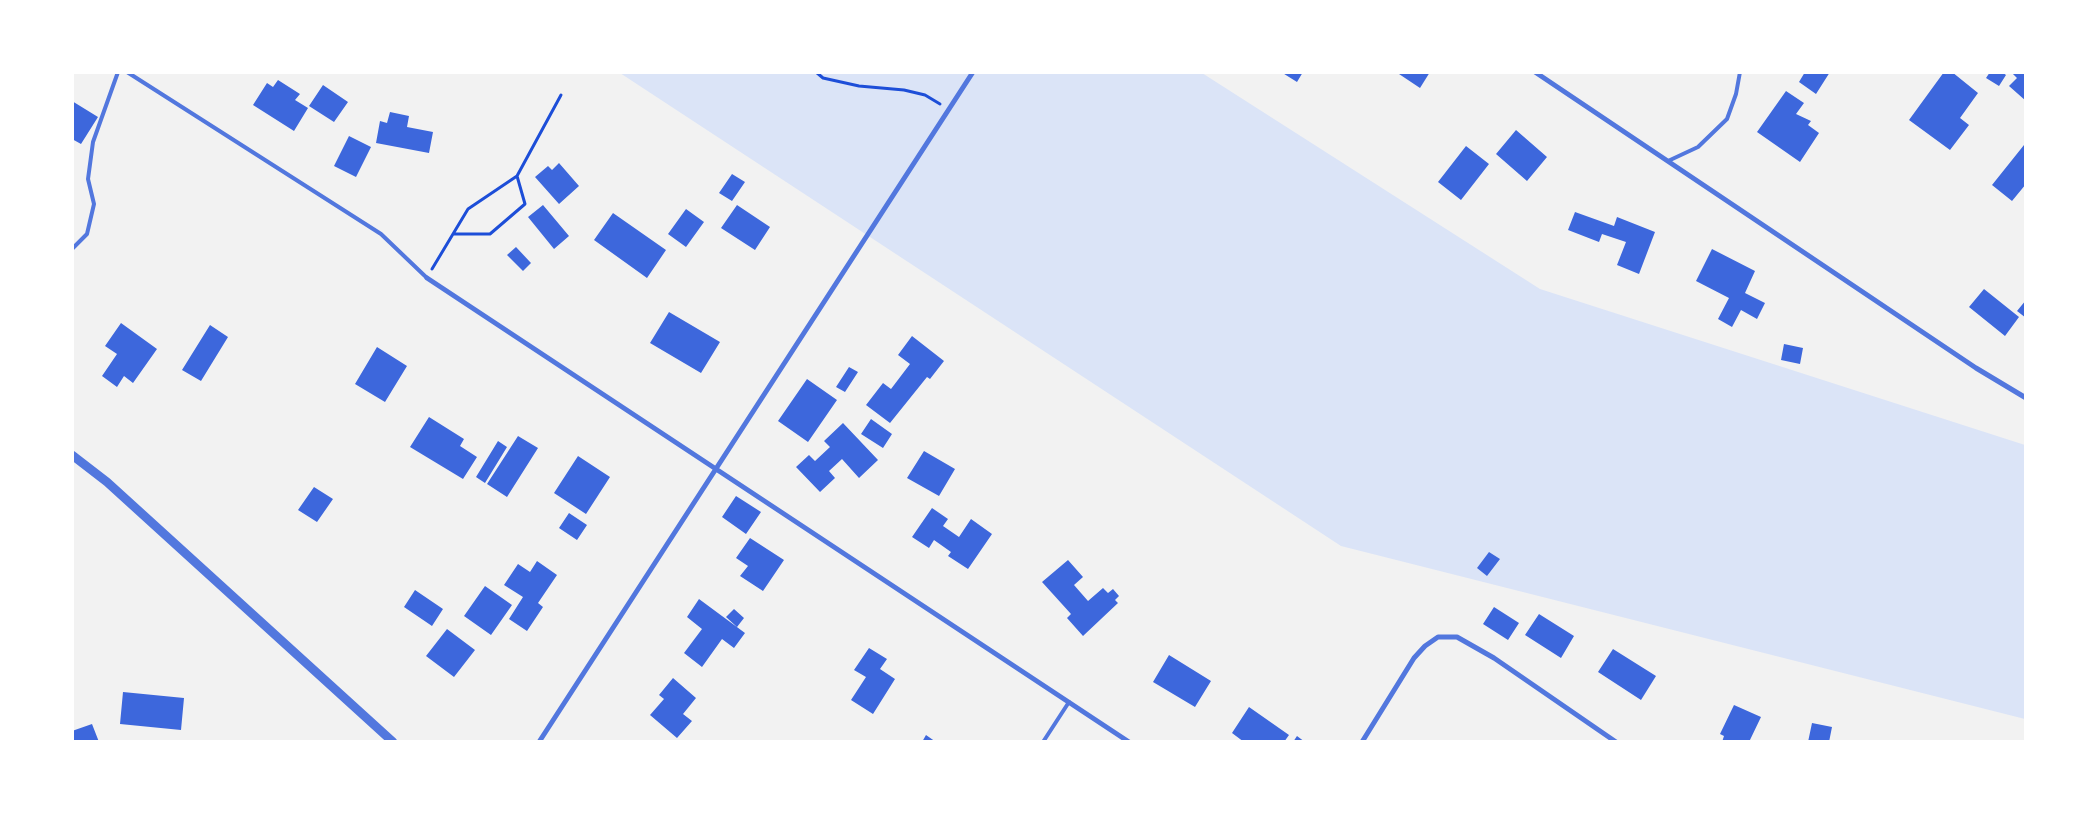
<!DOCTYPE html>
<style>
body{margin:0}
#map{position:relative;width:2098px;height:814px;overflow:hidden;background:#f2f2f2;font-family:Jost,sans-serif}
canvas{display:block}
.frame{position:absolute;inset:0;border:74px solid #fff;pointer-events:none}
</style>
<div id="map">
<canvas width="2098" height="814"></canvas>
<div class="frame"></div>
</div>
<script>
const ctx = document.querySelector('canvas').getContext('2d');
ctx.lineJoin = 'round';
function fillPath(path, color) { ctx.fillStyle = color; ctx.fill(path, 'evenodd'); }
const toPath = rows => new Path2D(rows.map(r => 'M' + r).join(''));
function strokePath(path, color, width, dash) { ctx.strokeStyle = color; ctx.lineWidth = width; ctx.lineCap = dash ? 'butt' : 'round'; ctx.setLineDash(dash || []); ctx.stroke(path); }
fillPath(toPath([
 [620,73,1202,73,1540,289,2025,445,2025,719,1341,546]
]), '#dbe4f7');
fillPath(toPath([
 [1281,72,1303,72,1297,82],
 [1396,72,1430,72,1420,88],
 [1805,72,1830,72,1816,94,1799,82],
 [1944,72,1952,72,1978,93,1960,118,1969,125,1950,150,1909,120],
 [1990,72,2002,72,2006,75,1999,86,1986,78],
 [2011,72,2026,72,2026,101,2009,86,2017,78],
 [278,80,300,94,295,100,308,108,294,131,253,105,267,83,273,87],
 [323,85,348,102,334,122,309,106],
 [1786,91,1804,103,1796,114,1811,121,1808,125,1819,133,1800,162,1757,132],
 [72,101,98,117,81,144,72,139],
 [390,112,409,116,407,127,433,132,429,153,376,143,380,121,387,123],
 [1516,130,1547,157,1527,181,1496,154],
 [349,136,371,147,356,177,334,166],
 [2024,145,2026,184,2012,201,1992,185],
 [1466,146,1489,164,1461,200,1438,182],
 [559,163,579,186,559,204,535,177,548,166,552,170],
 [732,174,745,182,732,201,719,193],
 [543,205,569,236,554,249,528,217],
 [737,205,770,227,755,250,721,228],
 [686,209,704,222,686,247,668,234],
 [1575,212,1614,226,1617,217,1655,232,1639,274,1617,265,1626,242,1602,234,1599,242,1568,230],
 [613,213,666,250,647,278,594,240],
 [516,247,531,263,523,271,507,255],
 [1712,249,1755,271,1745,293,1765,303,1757,319,1741,310,1732,327,1718,319,1729,298,1696,281],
 [1984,289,2019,317,2005,336,1969,307],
 [2026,300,2026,318,2017,311],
 [669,312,720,342,701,373,650,343],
 [121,323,157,349,133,383,124,376,117,387,102,376,117,354,105,346],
 [210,325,228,337,201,381,182,370],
 [912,336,944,361,930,379,927,377,890,423,866,405,883,383,891,389,910,364,898,355],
 [1784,344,1803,348,1800,364,1781,360],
 [377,347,407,366,385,402,355,384],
 [849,367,858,372,845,392,836,387],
 [807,379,837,400,808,442,778,421],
 [429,417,464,439,460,446,477,457,463,479,410,447],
 [871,419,892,434,883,448,861,434],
 [843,423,878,460,859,478,842,459,829,471,835,478,820,492,796,467,809,455,815,461,830,447,824,441],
 [518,436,538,448,507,497,487,484],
 [498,441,507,447,485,483,476,477],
 [924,451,955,469,939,496,907,478],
 [578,456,610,477,586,514,554,493],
 [314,487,333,499,317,522,298,510],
 [736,496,761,512,746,534,722,517],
 [932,508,948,519,943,526,959,537,971,519,992,534,968,569,948,556,951,552,934,540,929,548,912,537],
 [569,513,587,525,577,540,559,528],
 [750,538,784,560,763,591,740,576,748,566,736,558],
 [1489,552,1500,559,1487,576,1477,568],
 [1068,560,1083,577,1074,585,1088,601,1103,588,1108,593,1113,589,1119,596,1115,600,1118,603,1083,636,1067,618,1071,614,1042,582],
 [537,561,557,575,538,603,543,607,527,631,509,619,523,597,504,585,518,564,530,572],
 [485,586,512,605,491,635,464,616],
 [415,590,443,609,432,626,404,607],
 [699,599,745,633,734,648,722,639,702,667,684,653,702,629,687,617],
 [1494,607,1519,623,1508,640,1483,624],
 [734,609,744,618,737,627,726,617],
 [1539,614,1574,636,1561,658,1525,635],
 [447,629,475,650,454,677,426,656],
 [869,648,887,659,880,669,895,679,873,714,851,700,866,677,854,670],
 [1613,649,1656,676,1641,700,1598,672],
 [1169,655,1211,681,1195,707,1153,682],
 [673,678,696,698,683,714,692,721,677,738,650,715,664,699,659,695],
 [123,692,184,698,181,730,120,724],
 [1734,705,1761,717,1749,742,1722,742,1724,736,1720,734],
 [1249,707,1289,735,1284,742,1244,742,1232,733],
 [1812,723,1832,727,1829,742,1808,742],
 [92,724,99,742,72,742,72,731],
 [926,735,936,742,922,742],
 [1297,736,1305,742,1293,742]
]), '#3d67dc');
strokePath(toPath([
 [816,72,823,78,859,86,904,90,925,95,940,104],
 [453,234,490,234,525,204,517,176],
 [432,269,468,209,517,176,561,95]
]), '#1d4ed8', 3);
strokePath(toPath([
 [127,72,381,234,427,278],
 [1668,161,1698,147,1727,119,1736,94,1740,72],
 [72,249,87,234,94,204,88,179,93,142,118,72],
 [1043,742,1069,702]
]), '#5277de', 4);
strokePath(toPath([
 [1535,72,1976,368,2026,398],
 [427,278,1129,742],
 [539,742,973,72],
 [1362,742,1414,658,1425,646,1438,637,1457,637,1494,658,1616,742]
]), '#5277de', 5);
strokePath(toPath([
 [72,455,107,482,393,742]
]), '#5277de', 9);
</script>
